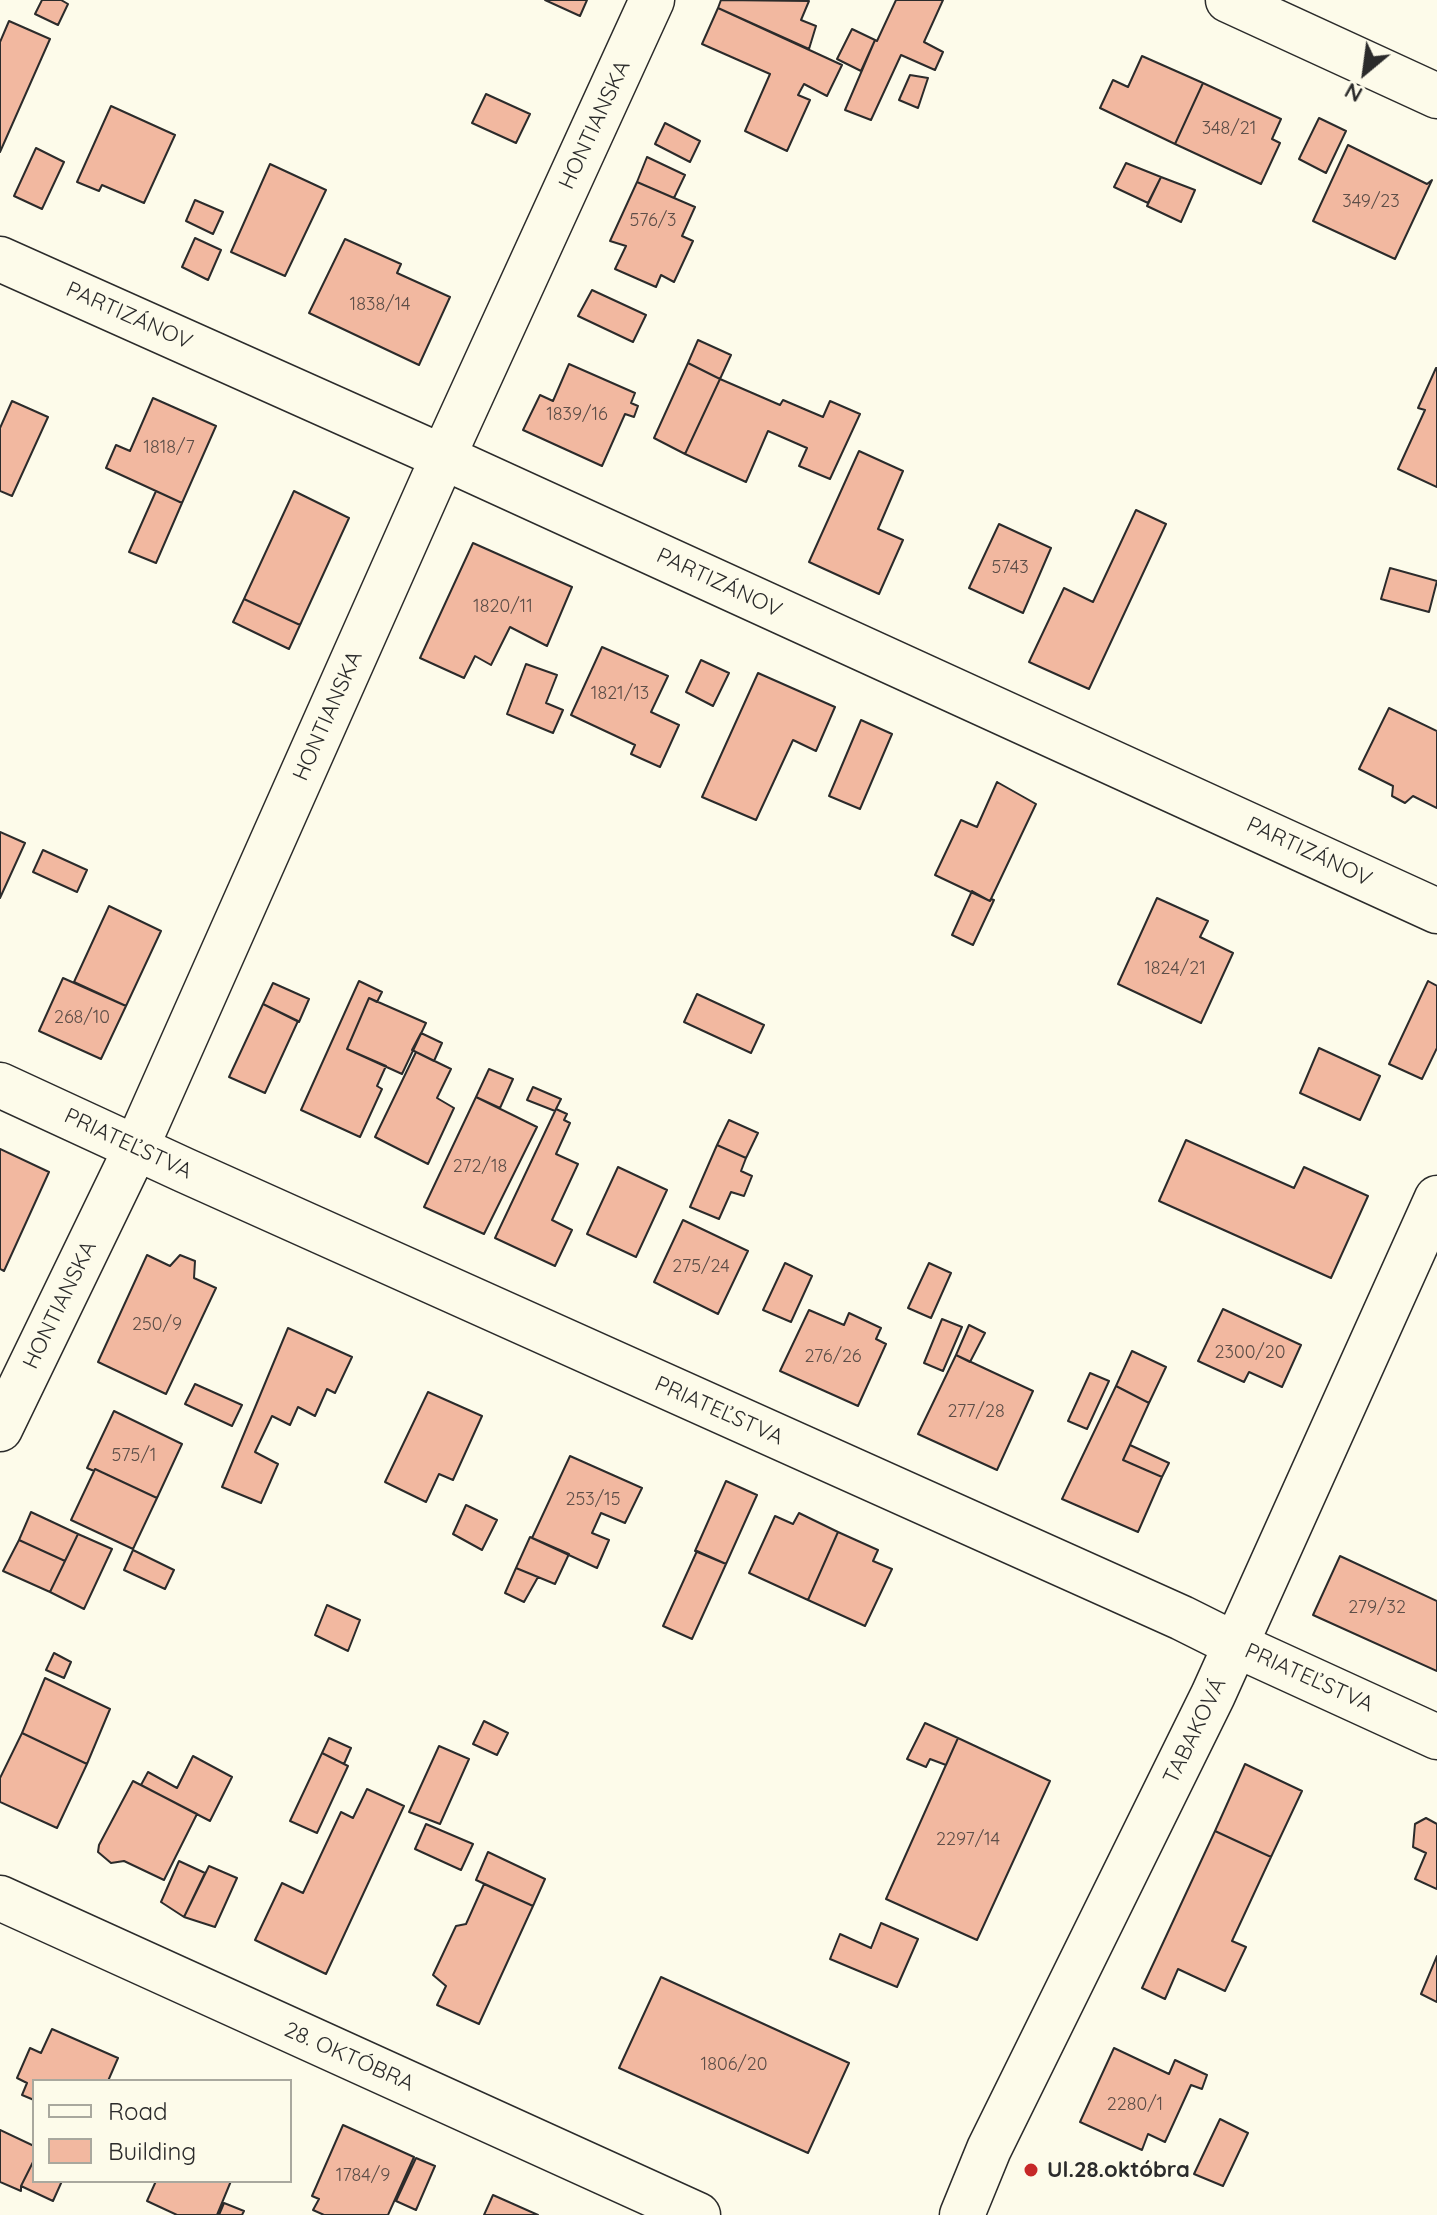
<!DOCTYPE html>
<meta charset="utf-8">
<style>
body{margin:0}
#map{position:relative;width:1437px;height:2215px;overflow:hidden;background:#fdfbea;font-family:Quicksand,sans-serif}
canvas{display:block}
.legend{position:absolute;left:32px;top:2079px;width:260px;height:104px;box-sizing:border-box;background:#fdfbea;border:2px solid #a9a89e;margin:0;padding:10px 14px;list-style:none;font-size:24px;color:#2b2b2b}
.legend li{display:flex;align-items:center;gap:16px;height:40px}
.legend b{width:40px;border:2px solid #a9a89e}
.north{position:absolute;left:1325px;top:32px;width:80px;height:80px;-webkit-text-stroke:6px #fdfbea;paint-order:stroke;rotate:209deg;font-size:22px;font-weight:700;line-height:32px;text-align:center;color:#2b2b2b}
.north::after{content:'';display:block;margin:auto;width:28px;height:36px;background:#2b2b2b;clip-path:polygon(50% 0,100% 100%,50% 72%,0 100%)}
</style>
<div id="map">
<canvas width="1437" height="2215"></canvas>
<ul class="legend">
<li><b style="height:10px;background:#fdfbea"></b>Road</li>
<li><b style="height:22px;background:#f2b8a0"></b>Building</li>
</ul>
<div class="north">N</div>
</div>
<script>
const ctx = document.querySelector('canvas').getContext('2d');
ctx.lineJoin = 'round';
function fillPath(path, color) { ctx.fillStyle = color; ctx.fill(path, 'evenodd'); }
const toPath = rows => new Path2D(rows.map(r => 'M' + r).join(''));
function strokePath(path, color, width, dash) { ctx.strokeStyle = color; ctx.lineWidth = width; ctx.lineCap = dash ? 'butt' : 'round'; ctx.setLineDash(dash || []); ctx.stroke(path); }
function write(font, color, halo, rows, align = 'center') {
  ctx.font = font + ' Quicksand,sans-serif'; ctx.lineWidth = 6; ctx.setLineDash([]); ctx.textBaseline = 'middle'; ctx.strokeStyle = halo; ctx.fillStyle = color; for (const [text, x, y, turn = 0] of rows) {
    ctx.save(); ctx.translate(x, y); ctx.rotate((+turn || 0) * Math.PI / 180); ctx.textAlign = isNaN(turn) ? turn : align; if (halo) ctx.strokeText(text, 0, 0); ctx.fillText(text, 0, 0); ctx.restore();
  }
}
const building = toPath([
 [42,0,61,0,68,4,58,25,35,14,42,0],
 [545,0,587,0,580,16,545,0],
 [721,0,809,1,801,20,816,26,809,49,718,8,721,0],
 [896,0,943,0,924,42,943,52,935,70,901,55,871,120,845,110,875,40,877,41,896,0],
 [718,8,842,65,827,96,804,84,798,95,810,100,787,151,745,131,770,74,702,44,718,8],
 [9,21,50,39,0,152,0,42,9,21],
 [852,29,875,40,861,71,837,59,852,29],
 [1142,56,1203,83,1175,144,1100,108,1113,80,1128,87,1142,56],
 [910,75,928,78,918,108,899,100,910,75],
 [1203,83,1281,119,1272,139,1280,143,1261,184,1175,144,1203,83],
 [486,94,530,114,516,143,472,123,486,94],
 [111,106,175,135,144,203,102,185,99,191,77,182,111,106],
 [1319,118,1346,131,1326,173,1299,159,1319,118],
 [665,123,700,141,690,162,655,144,665,123],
 [1348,145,1427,184,1432,180,1395,259,1313,221,1348,145],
 [36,148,64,162,42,209,14,196,36,148],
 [647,157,685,175,674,198,637,182,647,157],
 [1126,163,1161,177,1148,203,1114,187,1126,163],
 [270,164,326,190,285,276,231,252,270,164],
 [1161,177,1195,190,1181,222,1147,206,1161,177],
 [637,182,695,207,682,236,693,241,674,282,661,275,656,287,615,269,626,246,610,241,637,182],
 [195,200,223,212,213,234,186,221,195,200],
 [195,238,221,250,208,280,182,267,195,238],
 [345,239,401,264,397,273,450,297,419,365,309,313,345,239],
 [592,290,646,315,633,342,578,316,592,290],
 [698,340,731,355,720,379,688,363,698,340],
 [688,363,720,379,685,454,654,438,688,363],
 [569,364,635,393,631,403,638,406,634,417,625,414,602,466,523,430,540,395,553,401,569,364],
 [1436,368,1437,368,1437,487,1398,469,1425,410,1418,408,1436,368],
 [720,379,780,405,783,400,823,417,830,401,860,414,830,479,799,466,807,448,768,431,746,482,685,454,720,379],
 [153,398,216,426,182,503,106,468,116,445,130,451,153,398],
 [12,401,48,417,12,496,0,491,0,428,12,401],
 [859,451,903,471,878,529,903,540,879,594,809,562,859,451],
 [156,491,182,503,156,563,129,552,156,491],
 [294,491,349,518,300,625,244,599,294,491],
 [1136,510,1166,524,1089,689,1029,662,1064,588,1093,602,1136,510],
 [999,524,1051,548,1023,613,969,588,999,524],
 [473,543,572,587,547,646,510,627,491,665,475,656,464,678,420,658,473,543],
 [1390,568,1437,581,1429,612,1381,599,1390,568],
 [244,599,300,625,289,649,233,622,244,599],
 [602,647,668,676,651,712,679,725,660,767,631,754,635,745,571,715,602,647],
 [701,660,729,673,713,706,686,692,701,660],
 [526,664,557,675,546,703,563,710,553,733,507,714,526,664],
 [758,673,835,707,816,751,793,740,756,820,702,797,758,673],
 [1389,708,1437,731,1437,808,1413,796,1405,803,1392,796,1393,786,1359,769,1389,708],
 [861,720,892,734,860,809,829,796,861,720],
 [997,782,1036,804,990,901,935,875,961,820,977,827,997,782],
 [0,832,25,843,0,898,0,832],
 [43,850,87,870,77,892,33,872,43,850],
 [972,891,990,901,991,899,994,900,973,945,952,935,972,891],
 [1157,898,1208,921,1200,937,1233,953,1201,1023,1118,984,1157,898],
 [109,906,161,931,126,1006,74,982,109,906],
 [63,978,126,1006,101,1059,39,1031,63,978],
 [359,981,382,992,377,1002,369,998,347,1049,386,1066,377,1086,382,1089,360,1137,301,1110,359,981],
 [1428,981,1437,986,1437,1048,1422,1079,1389,1064,1428,981],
 [273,983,309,999,299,1022,263,1004,273,983],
 [697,994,764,1025,751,1053,684,1022,697,994],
 [369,998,426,1023,402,1074,347,1049,369,998],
 [263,1004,298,1021,265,1093,229,1077,263,1004],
 [421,1033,442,1043,434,1061,412,1050,421,1033],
 [1319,1048,1380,1076,1360,1120,1300,1093,1319,1048],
 [416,1052,451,1069,437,1098,454,1108,428,1164,375,1137,416,1052],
 [489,1069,513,1079,500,1108,476,1097,489,1069],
 [533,1087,561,1099,555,1111,527,1100,533,1087],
 [476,1097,537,1127,484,1234,424,1207,476,1097],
 [556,1109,567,1114,564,1120,570,1123,556,1154,578,1164,552,1220,572,1230,555,1266,495,1238,556,1109],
 [729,1120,758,1133,746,1158,717,1145,729,1120],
 [1186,1140,1294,1188,1304,1167,1368,1196,1331,1278,1159,1201,1186,1140],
 [717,1145,746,1158,741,1171,752,1176,744,1196,731,1192,719,1219,690,1207,717,1145],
 [0,1149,49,1172,4,1271,0,1269,0,1149],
 [618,1167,667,1190,636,1257,587,1234,618,1167],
 [683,1220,748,1251,718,1314,654,1282,683,1220],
 [147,1255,170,1266,180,1255,195,1261,194,1278,216,1288,166,1394,98,1362,147,1255],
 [785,1263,812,1276,791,1322,763,1310,785,1263],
 [929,1263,951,1273,931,1318,908,1308,929,1263],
 [1223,1309,1301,1345,1282,1387,1249,1372,1244,1382,1198,1361,1223,1309],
 [809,1310,844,1325,849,1313,881,1328,876,1339,886,1344,858,1406,780,1371,809,1310],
 [942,1319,962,1327,943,1371,924,1363,942,1319],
 [969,1325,985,1333,970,1362,956,1355,969,1325],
 [288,1328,352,1357,335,1393,327,1389,315,1416,298,1407,290,1425,272,1416,255,1452,278,1464,261,1503,222,1487,288,1328],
 [1132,1351,1166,1367,1149,1403,1116,1386,1132,1351],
 [956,1355,1033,1391,997,1470,918,1434,956,1355],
 [1090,1373,1109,1381,1087,1429,1068,1421,1090,1373],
 [195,1384,242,1405,232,1426,185,1404,195,1384],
 [1116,1386,1149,1403,1123,1460,1162,1477,1138,1532,1062,1499,1116,1386],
 [428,1392,482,1416,453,1480,439,1474,426,1502,385,1482,428,1392],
 [114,1411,182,1444,157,1498,95,1469,94,1471,87,1468,114,1411],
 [1130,1445,1169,1463,1162,1477,1123,1460,1130,1445],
 [570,1456,642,1488,625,1523,601,1513,592,1533,609,1540,597,1568,532,1538,570,1456],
 [95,1469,157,1498,133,1549,71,1520,95,1469],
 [726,1481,757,1495,726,1564,695,1551,726,1481],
 [466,1505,497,1520,482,1550,453,1534,466,1505],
 [31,1512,78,1534,65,1561,19,1540,31,1512],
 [799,1513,838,1532,808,1600,749,1573,775,1516,793,1524,799,1513],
 [838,1532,878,1550,873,1561,892,1569,865,1626,808,1600,838,1532],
 [78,1534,112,1549,84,1609,50,1592,78,1534],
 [530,1537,569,1554,555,1584,516,1568,530,1537],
 [19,1540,65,1561,50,1592,3,1571,19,1540],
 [133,1550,174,1570,165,1589,124,1570,133,1550],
 [697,1551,726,1564,692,1639,663,1626,697,1551],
 [1340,1556,1437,1601,1437,1671,1313,1615,1340,1556],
 [516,1568,538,1577,524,1602,505,1593,516,1568],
 [327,1605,360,1620,348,1651,315,1635,327,1605],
 [54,1653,71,1662,64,1678,46,1670,54,1653],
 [45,1678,110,1709,87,1764,22,1733,45,1678],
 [484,1721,508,1733,497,1755,473,1744,484,1721],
 [925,1723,958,1738,946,1765,930,1759,926,1767,907,1759,925,1723],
 [22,1733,87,1764,57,1828,0,1802,0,1778,22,1733],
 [329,1738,351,1748,344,1764,322,1753,329,1738],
 [958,1738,1050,1781,977,1940,886,1899,958,1738],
 [439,1746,469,1759,440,1824,409,1812,439,1746],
 [322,1753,348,1766,317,1833,290,1821,322,1753],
 [193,1756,232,1777,210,1821,141,1785,148,1772,177,1788,193,1756],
 [1245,1764,1302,1791,1271,1857,1215,1831,1245,1764],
 [133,1781,197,1814,164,1880,124,1861,111,1863,98,1852,99,1845,133,1781],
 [367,1789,404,1806,326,1974,255,1940,282,1883,303,1893,341,1812,353,1818,367,1789],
 [1426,1818,1437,1824,1437,1889,1415,1879,1426,1853,1413,1847,1415,1824,1426,1818],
 [426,1824,473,1844,461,1870,415,1849,426,1824],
 [1215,1831,1271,1857,1232,1941,1246,1947,1225,1991,1178,1969,1165,1999,1142,1988,1215,1831],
 [488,1852,545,1879,533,1906,476,1880,488,1852],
 [179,1861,205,1873,184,1917,161,1902,179,1861],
 [209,1866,237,1878,215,1927,184,1917,209,1866],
 [484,1884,533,1906,479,2024,437,2005,446,1986,433,1975,456,1926,466,1924,484,1884],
 [881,1923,918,1939,897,1987,830,1959,840,1934,871,1948,881,1923],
 [1437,1956,1437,2002,1421,1994,1437,1956],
 [661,1977,849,2063,808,2153,619,2068,661,1977],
 [52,2029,118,2058,108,2081,34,2081,34,2100,22,2095,27,2083,17,2078,30,2048,41,2053,52,2029],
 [1114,2048,1169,2074,1175,2060,1207,2075,1202,2089,1191,2085,1165,2142,1148,2134,1142,2150,1080,2122,1114,2048],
 [1220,2119,1248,2133,1223,2186,1194,2174,1220,2119],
 [343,2125,414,2157,388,2215,324,2215,313,2210,319,2199,312,2196,343,2125],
 [0,2130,34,2146,34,2160,21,2186,21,2191,0,2182,0,2130],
 [416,2158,435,2166,416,2210,396,2201,416,2158],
 [34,2160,34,2181,62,2181,53,2201,21,2186,34,2160],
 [156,2181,231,2181,217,2215,177,2215,147,2201,156,2181],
 [493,2195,538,2215,484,2215,493,2195],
 [224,2203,244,2211,242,2215,219,2215,224,2203]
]);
fillPath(building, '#f2b8a0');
strokePath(building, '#2b2b2b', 2);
const minor = toPath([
 [1228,0,1437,96],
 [0,259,443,457,1437,911],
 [0,1085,184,1170,1182,1618,1236,1645,1437,1737],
 [0,1429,136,1148,443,457,652,0],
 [0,1898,698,2215],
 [962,2215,989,2149,1213,1695,1437,1198]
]);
strokePath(minor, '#2b2b2b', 47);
strokePath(minor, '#fdfbea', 44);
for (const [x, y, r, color] of [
 [1031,2170,8,"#c62828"]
]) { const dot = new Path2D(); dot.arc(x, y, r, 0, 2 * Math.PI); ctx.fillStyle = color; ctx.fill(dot); strokePath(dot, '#fdfbea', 3); }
write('18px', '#5d4e48', null, [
 ["348/21",1229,129],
 ["349/23",1371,202],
 ["576/3",653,221],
 ["1838/14",380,305],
 ["1839/16",577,415],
 ["1818/7",169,448],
 ["5743",1010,568],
 ["1820/11",503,607],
 ["1821/13",620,694],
 ["1824/21",1175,969],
 ["268/10",82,1018],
 ["272/18",480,1167],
 ["275/24",701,1267],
 ["250/9",157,1325],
 ["2300/20",1250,1353],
 ["276/26",833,1357],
 ["277/28",976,1412],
 ["575/1",134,1456],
 ["253/15",593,1500],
 ["279/32",1377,1608],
 ["2297/14",968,1840],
 ["1806/20",734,2065],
 ["2280/1",1135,2105],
 ["1784/9",363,2176]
]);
write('22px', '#2b2b2b', '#fdfbea', [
 ["HONTIANSKA",595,125,-65],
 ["PARTIZÁNOV",129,316,24],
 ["PARTIZÁNOV",719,583,25],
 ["HONTIANSKA",328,716,-66],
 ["PARTIZÁNOV",1309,852,25],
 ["PRIATEĽSTVA",128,1144,25],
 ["HONTIANSKA",60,1305,-64],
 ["PRIATEĽSTVA",719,1411,24],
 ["PRIATEĽSTVA",1309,1678,24],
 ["TABAKOVÁ",1195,1731,-64],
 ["28. OKTÓBRA",349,2057,24]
]);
write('bold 22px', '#2b2b2b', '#fdfbea', [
 ["Ul.28.októbra",1047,2170]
], 'left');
</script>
